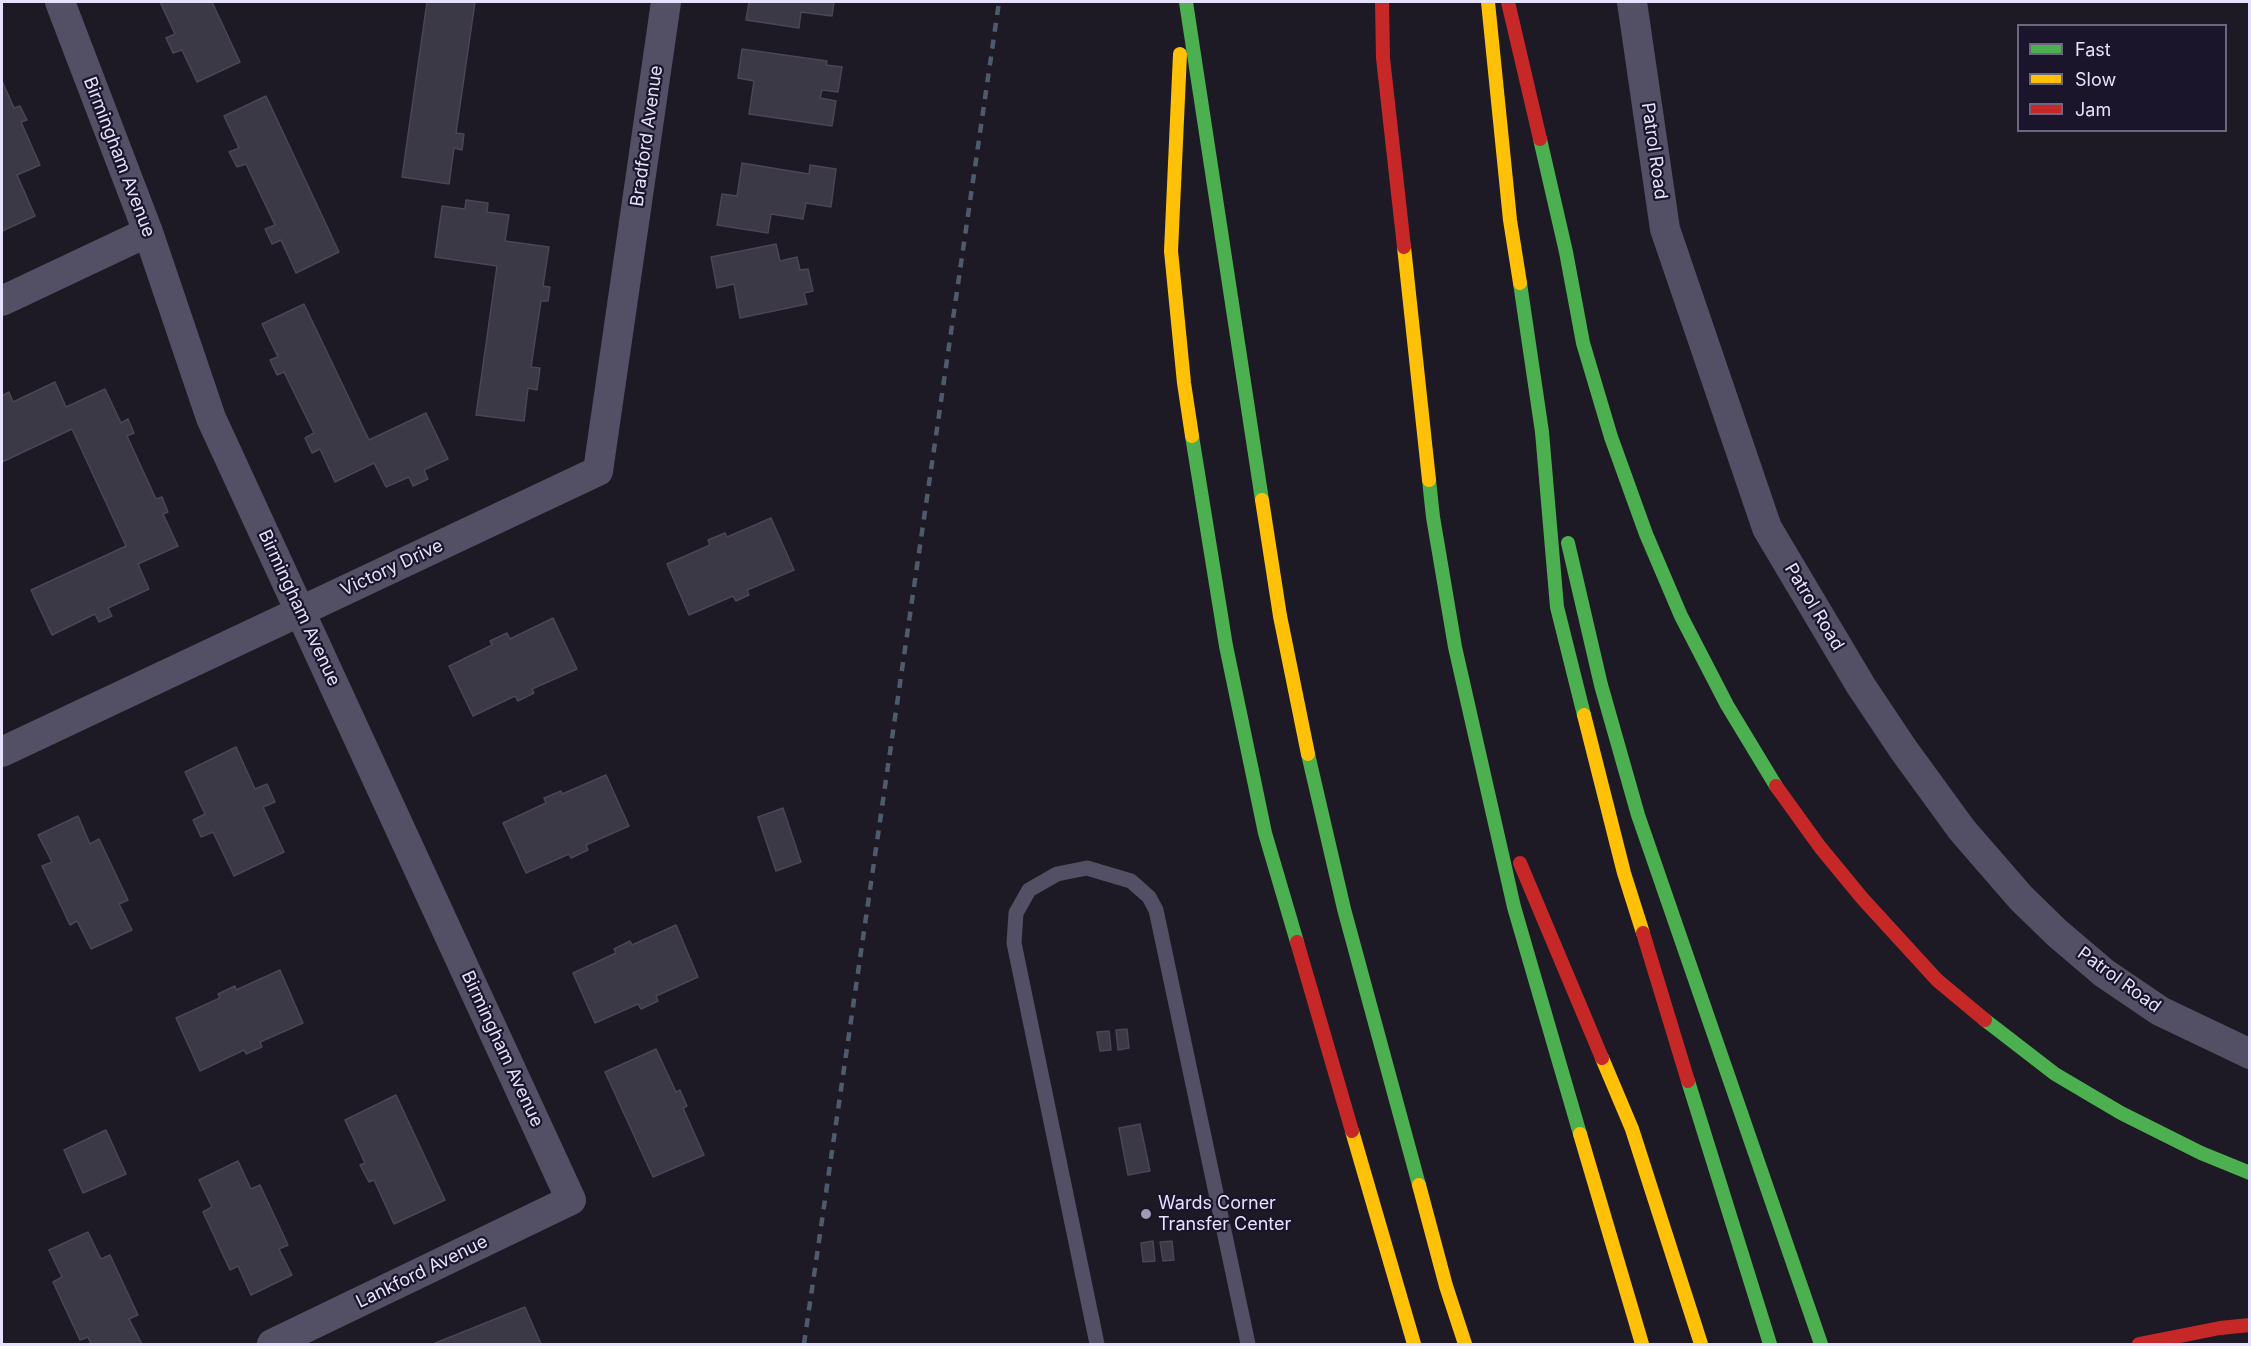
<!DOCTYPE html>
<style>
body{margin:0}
#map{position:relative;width:2251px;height:1346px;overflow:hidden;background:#1d1a25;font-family:Inter,sans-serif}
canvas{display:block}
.frame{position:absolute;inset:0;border:3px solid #e6e1fc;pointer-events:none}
.legend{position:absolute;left:2017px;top:24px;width:210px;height:108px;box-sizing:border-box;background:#1a152a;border:2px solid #6c677e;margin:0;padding:8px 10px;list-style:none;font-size:18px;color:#e6e1fc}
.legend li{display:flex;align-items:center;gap:12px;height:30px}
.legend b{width:30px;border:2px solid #6c677e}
</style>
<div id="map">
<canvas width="2251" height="1346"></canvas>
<div class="frame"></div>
<ul class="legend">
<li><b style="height:8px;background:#4caf50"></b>Fast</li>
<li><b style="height:8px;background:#ffc107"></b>Slow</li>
<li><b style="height:8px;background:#c62828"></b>Jam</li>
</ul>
</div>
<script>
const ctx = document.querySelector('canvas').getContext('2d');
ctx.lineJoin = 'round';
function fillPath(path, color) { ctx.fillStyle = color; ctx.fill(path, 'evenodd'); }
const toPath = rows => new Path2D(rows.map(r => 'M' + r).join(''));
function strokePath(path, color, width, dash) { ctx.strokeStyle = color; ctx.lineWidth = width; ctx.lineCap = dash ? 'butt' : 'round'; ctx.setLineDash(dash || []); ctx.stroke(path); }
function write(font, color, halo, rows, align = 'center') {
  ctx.font = font + ' Inter,sans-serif'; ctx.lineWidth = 4.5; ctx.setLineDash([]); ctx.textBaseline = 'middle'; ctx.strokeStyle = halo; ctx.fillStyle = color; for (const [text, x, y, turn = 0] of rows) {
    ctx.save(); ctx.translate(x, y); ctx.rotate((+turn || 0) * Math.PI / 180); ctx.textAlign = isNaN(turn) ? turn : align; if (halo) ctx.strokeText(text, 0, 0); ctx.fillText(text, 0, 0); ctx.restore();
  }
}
const building = toPath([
 [160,2,212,2,240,62,197,82,182,50,173,53,166,38,175,34,160,2],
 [427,2,475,2,456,133,464,134,462,150,454,148,449,184,402,177,427,2],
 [749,2,834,2,832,16,801,12,799,28,746,20,749,2],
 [742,49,827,61,826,65,842,67,838,92,822,90,820,98,836,101,832,126,749,114,754,81,738,78,742,49],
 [2,81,14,108,20,106,27,120,21,122,40,165,17,175,35,216,2,231,2,81],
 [266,96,339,252,296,273,281,240,272,244,265,229,275,225,246,164,237,167,229,152,239,148,224,116,266,96],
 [742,163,809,174,810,165,836,169,831,207,806,203,803,219,771,214,768,233,717,225,722,194,737,196,742,163],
 [466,200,488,203,487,212,509,215,505,241,549,247,543,286,550,287,548,301,541,301,531,367,540,368,537,390,528,388,524,421,476,415,497,266,435,257,442,206,465,209,466,200],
 [776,244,780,261,797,257,800,270,808,269,813,291,804,293,807,304,740,318,734,284,717,288,711,257,776,244],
 [304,304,369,440,426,413,448,459,424,470,428,479,413,486,409,477,386,487,374,463,335,482,320,449,312,453,305,438,314,433,284,372,277,375,270,360,278,357,262,324,304,304],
 [55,382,66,407,105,389,121,423,128,419,134,433,127,436,156,499,162,497,168,512,163,514,178,546,138,564,149,589,108,608,112,616,99,622,95,614,52,635,31,590,126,546,72,429,2,462,2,396,9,392,13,402,55,382],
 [771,518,794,570,747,590,749,595,736,601,733,596,689,615,667,564,710,545,708,540,725,533,727,537,771,518],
 [553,618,577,669,532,689,534,693,518,701,515,696,473,716,449,666,492,645,490,641,507,633,510,639,553,618],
 [236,747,255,789,267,784,275,802,263,807,284,852,234,876,213,832,201,837,193,820,205,814,185,772,236,747],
 [606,775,629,826,586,845,588,850,571,858,569,854,526,873,503,823,546,803,544,798,561,791,562,794,606,775],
 [783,808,801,862,776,871,758,817,783,808],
 [78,816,90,844,99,839,128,900,119,904,132,930,91,949,77,921,70,925,42,866,52,862,38,835,78,816],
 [676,925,698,977,656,996,658,1001,641,1009,638,1004,595,1023,573,973,616,953,614,949,630,941,632,945,676,925],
 [280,970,303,1023,260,1042,262,1047,246,1054,244,1050,200,1071,176,1018,220,998,218,994,235,986,236,990,280,970],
 [1127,1029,1129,1048,1118,1050,1116,1030,1127,1029],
 [1109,1031,1111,1050,1100,1051,1097,1032,1109,1031],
 [656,1049,676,1092,680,1090,687,1106,683,1108,704,1155,653,1177,605,1072,656,1049],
 [396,1095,445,1200,394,1224,374,1180,369,1182,360,1165,365,1163,345,1120,396,1095],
 [1140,1124,1150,1171,1128,1175,1119,1128,1140,1124],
 [106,1130,126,1174,83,1193,64,1150,106,1130],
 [238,1161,251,1189,260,1185,288,1245,279,1249,292,1275,251,1295,238,1266,230,1270,203,1212,212,1207,199,1180,238,1161],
 [88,1232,101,1259,110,1255,138,1315,129,1319,142,1344,91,1344,88,1337,80,1340,53,1282,62,1277,49,1250,88,1232],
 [1153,1241,1155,1261,1143,1262,1141,1243,1153,1241],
 [1172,1241,1174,1260,1163,1261,1160,1242,1172,1241],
 [525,1307,541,1344,433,1344,525,1307]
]);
fillPath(building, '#3c3946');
strokePath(building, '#4a4557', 1.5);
strokePath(toPath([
 [1097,1344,1014,943,1016,913,1029,890,1057,874,1087,868,1131,881,1149,897,1156,910,1248,1344]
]), '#535065', 15);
strokePath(toPath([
 [60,2,148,232,211,418,571,1200,272,1344],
 [1632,2,1665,229,1767,528,1861,686,1903,749,1962,830,2021,898,2057,933,2104,973,2160,1011,2250,1054],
 [2,301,148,232],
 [2,752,598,471,666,2]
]), '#535065', 30);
strokePath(toPath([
 [1186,2,1262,500],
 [1540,139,1566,252,1583,343,1611,437,1646,534,1681,616,1727,705,1776,786],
 [1520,283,1542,432,1557,607,1584,715],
 [1192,436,1226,646,1265,833,1297,942],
 [1429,480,1433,517,1455,647,1514,907,1580,1134],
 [1568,543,1601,685,1638,815,1821,1344],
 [1308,754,1344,909,1419,1185],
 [1985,1020,2055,1074,2121,1113,2201,1153,2250,1173],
 [1688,1081,1770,1344]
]), '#4caf50', 14);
strokePath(toPath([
 [1488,2,1510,220,1520,283],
 [1180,54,1171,251,1184,383,1192,436],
 [1404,247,1429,480],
 [1262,500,1280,616,1308,754],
 [1584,715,1624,873,1643,933],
 [1602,1058,1632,1129,1701,1344],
 [1352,1131,1414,1344],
 [1580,1134,1642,1344],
 [1419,1185,1446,1286,1465,1344]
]), '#ffc107', 14);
strokePath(toPath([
 [1382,2,1383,58,1404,247],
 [1508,2,1540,139],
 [1776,786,1820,847,1862,898,1937,980,1985,1020],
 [1520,863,1602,1058],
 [1643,933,1688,1081],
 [1297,942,1352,1131],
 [2139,1344,2220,1328,2250,1325]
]), '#c62828', 14);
strokePath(toPath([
 [804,1344,999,2]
]), '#4d5b6c', 4.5, [9, 8]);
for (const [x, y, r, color] of [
 [1146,1214,6,"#a09bb1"]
]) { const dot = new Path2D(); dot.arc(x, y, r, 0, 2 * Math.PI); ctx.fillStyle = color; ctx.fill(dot); strokePath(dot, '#1a152a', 2); }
write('18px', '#e6e1fc', '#1a152a', [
 ["Bradford Avenue",647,136,-82],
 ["Patrol Road",1654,151,82],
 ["Birmingham Avenue",119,157,69],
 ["Victory Drive",392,568,-25],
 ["Patrol Road",1814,607,59],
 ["Birmingham Avenue",299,608,65],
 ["Patrol Road",2119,980,36],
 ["Birmingham Avenue",502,1049,65],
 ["Lankford Avenue",422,1272,-26]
]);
write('18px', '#e6e1fc', '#1a152a', [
 ["Wards Corner",1158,1204],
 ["Transfer Center",1158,1225]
], 'left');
</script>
